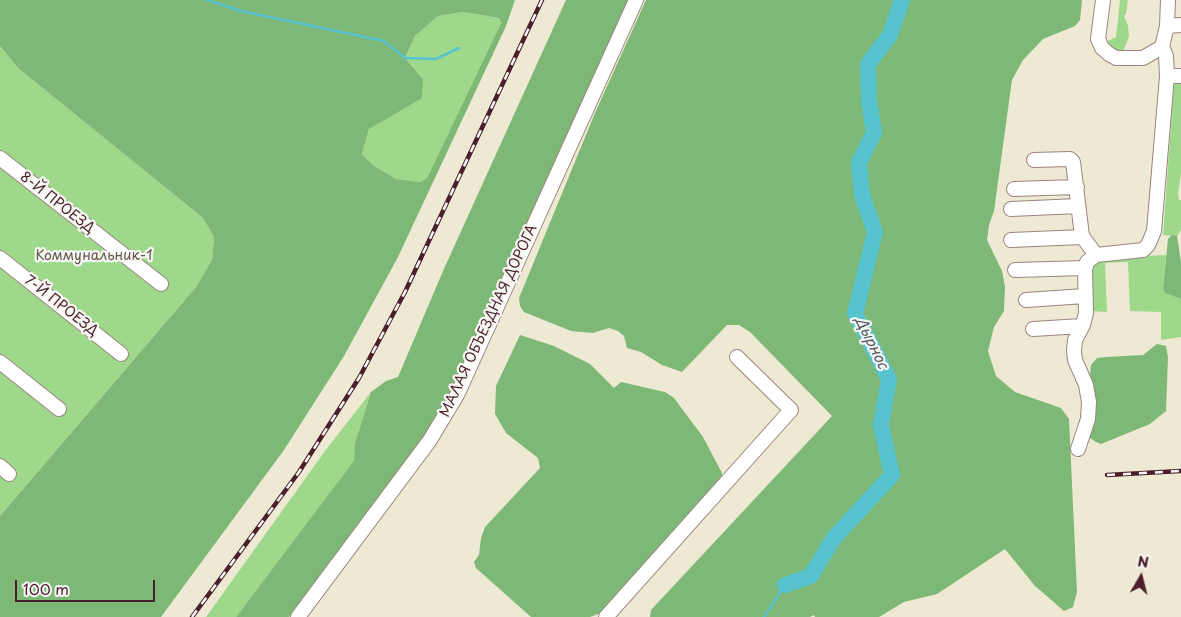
<!DOCTYPE html>
<meta charset="utf-8">
<style>
body{margin:0}
#map{position:relative;width:1181px;height:617px;overflow:hidden;background:#eee9d3;font-family:"Playpen Sans",sans-serif}
canvas{display:block}
.north{position:absolute;left:1116px;top:552px;width:50px;height:50px;-webkit-text-stroke:4px #f6f6f2;paint-order:stroke;rotate:8deg;font-size:14px;font-weight:700;line-height:20px;text-align:center;color:#4a1f2b}
.north::after{content:'';display:block;margin:auto;width:18px;height:22px;background:#4a1f2b;clip-path:polygon(50% 0,100% 100%,50% 72%,0 100%)}
.scale{position:absolute;left:15px;top:580px;width:140px;height:22px;box-sizing:border-box;border:2px solid #4a1f2b;border-top:0;padding-left:6px;font-size:15px;line-height:18px;white-space:nowrap;color:#4a1f2b;-webkit-text-stroke:4px #f6f6f2;paint-order:stroke}
</style>
<div id="map">
<canvas width="1181" height="617"></canvas>
<div class="north">N</div>
<div class="scale">100 m</div>
</div>
<script>
const ctx = document.querySelector('canvas').getContext('2d');
ctx.lineJoin = 'round';
function fillPath(path, color) { ctx.fillStyle = color; ctx.fill(path, 'evenodd'); }
const toPath = rows => new Path2D(rows.map(r => 'M' + r).join(''));
function strokePath(path, color, width, dash) { ctx.strokeStyle = color; ctx.lineWidth = width; ctx.lineCap = dash ? 'butt' : 'round'; ctx.setLineDash(dash || []); ctx.stroke(path); }
function write(font, color, halo, rows, align = 'center') {
  ctx.font = font + ' "Playpen Sans",sans-serif'; ctx.lineWidth = 4.5; ctx.setLineDash([]); ctx.textBaseline = 'middle'; ctx.strokeStyle = halo; ctx.fillStyle = color; for (const [text, x, y, turn = 0] of rows) {
    ctx.save(); ctx.translate(x, y); ctx.rotate((+turn || 0) * Math.PI / 180); ctx.textAlign = isNaN(turn) ? turn : align; if (halo) ctx.strokeText(text, 0, 0); ctx.fillText(text, 0, 0); ctx.restore();
  }
}
fillPath(toPath([
 [1120,0,1128,0,1126,14,1124,16,1128,26,1129,36,1124,50,1116,51,1109,45,1108,41,1116,37],
 [463,12,499,18,501,23,427,178,420,182,396,179,373,165,362,154,369,129,423,79,405,58,415,36,438,16],
 [0,46,18,68,203,218,214,237,212,260,196,287,0,516],
 [1174,83,1181,84,1181,173,1178,194,1179,200,1181,200,1181,230,1177,236,1163,235],
 [1166,255,1163,288,1166,293,1181,299,1181,337,1161,340,1161,312,1130,311,1128,262,1105,263,1107,312,1090,311,1090,267,1098,258],
 [371,392,355,443,355,461,236,617,206,617,325,451]
]), '#9ed88b');
fillPath(toPath([
 [0,0,515,0,506,26,398,257,344,356,284,450,161,617,0,617,0,516,196,287,212,260,214,237,203,218,18,68,0,46],
 [463,12,499,18,501,23,427,178,420,182,396,179,373,165,362,154,369,129,422,98,423,79,405,58,415,36,438,16],
 [566,0,630,0,451,392,424,436,289,617,236,617,354,461,355,443,371,392,386,381,398,377,443,271],
 [646,0,1082,0,1080,20,1075,26,1043,39,1023,60,1012,80,994,211,989,225,987,240,1002,271,1005,287,1004,311,994,327,988,351,996,376,1015,392,1061,408,1069,419,1077,592,1073,607,1064,611,1035,586,1005,549,937,594,904,602,879,617,815,617,814,615,810,617,650,617,651,610,832,416,750,332,739,325,727,325,682,372,662,365,641,352,627,348,624,336,618,331,609,328,593,333,571,331,524,312,520,306,519,298,595,113],
 [1172,235,1177,236,1181,262,1181,299,1165,293,1163,288,1168,239],
 [520,335,554,346,590,364,614,388,621,382,665,392,674,398,703,437,722,473,722,477,601,613,590,617,531,617,476,568,474,562,479,555,481,538,485,527,540,468,538,458,506,433,495,414,496,386],
 [1157,344,1166,346,1168,357,1166,411,1150,424,1101,444,1096,442,1090,438,1095,398,1090,376,1091,365,1097,358,1106,357,1143,355]
]), '#7eb877');
strokePath(toPath([
 [207,0,241,11,384,41,405,58,436,59,459,48],
 [764,617,785,585]
]), '#56c3cf', 2.5);
strokePath(toPath([
 [785,585,811,576,833,539,892,475,881,425,889,379,855,314,875,232,862,195,859,162,874,133,869,100,868,64,890,35,902,0]
]), '#56c3cf', 16);
const minor = toPath([
 [1103,0,1098,39,1102,48,1109,54,1116,58,1143,58,1162,47],
 [1167,26,1181,25],
 [1167,76,1181,76],
 [0,158,161,284],
 [1034,160,1070,159,1073,162,1082,236,1096,255],
 [1014,189,1077,187],
 [1011,209,1078,206],
 [1011,240,1083,237],
 [0,258,121,354],
 [1015,270,1085,268],
 [1026,300,1085,296],
 [1033,329,1082,326],
 [0,362,59,409],
 [1078,449,1088,419,1089,402,1086,385,1075,360,1074,351,1075,340,1083,325,1086,313,1085,270,1087,262,1096,255,1143,250,1148,245,1154,231,1167,76,1166,56,1162,47,1167,26,1168,0],
 [0,466,9,474],
 [298,617,430,440,457,395,636,0],
 [606,617,791,410,737,357]
]);
strokePath(minor, '#9c847f', 16);
strokePath(minor, '#fff', 14);
const rail = toPath([
 [1107,475,1181,471],
 [192,617,299,472,359,378,405,292,542,0]
]);
strokePath(rail, '#4a1f2b', 4.5);
strokePath(rail, '#f6f6f2', 2.5, [8]);
write('14px', '#4a1f2b', '#f6f6f2', [
 ["8-Й ПРОЕЗД",57,203,38],
 ["7-Й ПРОЕЗД",61,306,38],
 ["МАЛАЯ ОБЪЕЗДНАЯ ДОРОГА",489,321,-65]
]);
write('14px', '#635648', '#f6f6f2', [
 ["Коммунальник-1",94,256]
]);
write('italic 15px', '#4e5864', '#f6f6f2', [
 ["Дырнос",871,343,64]
]);
</script>
